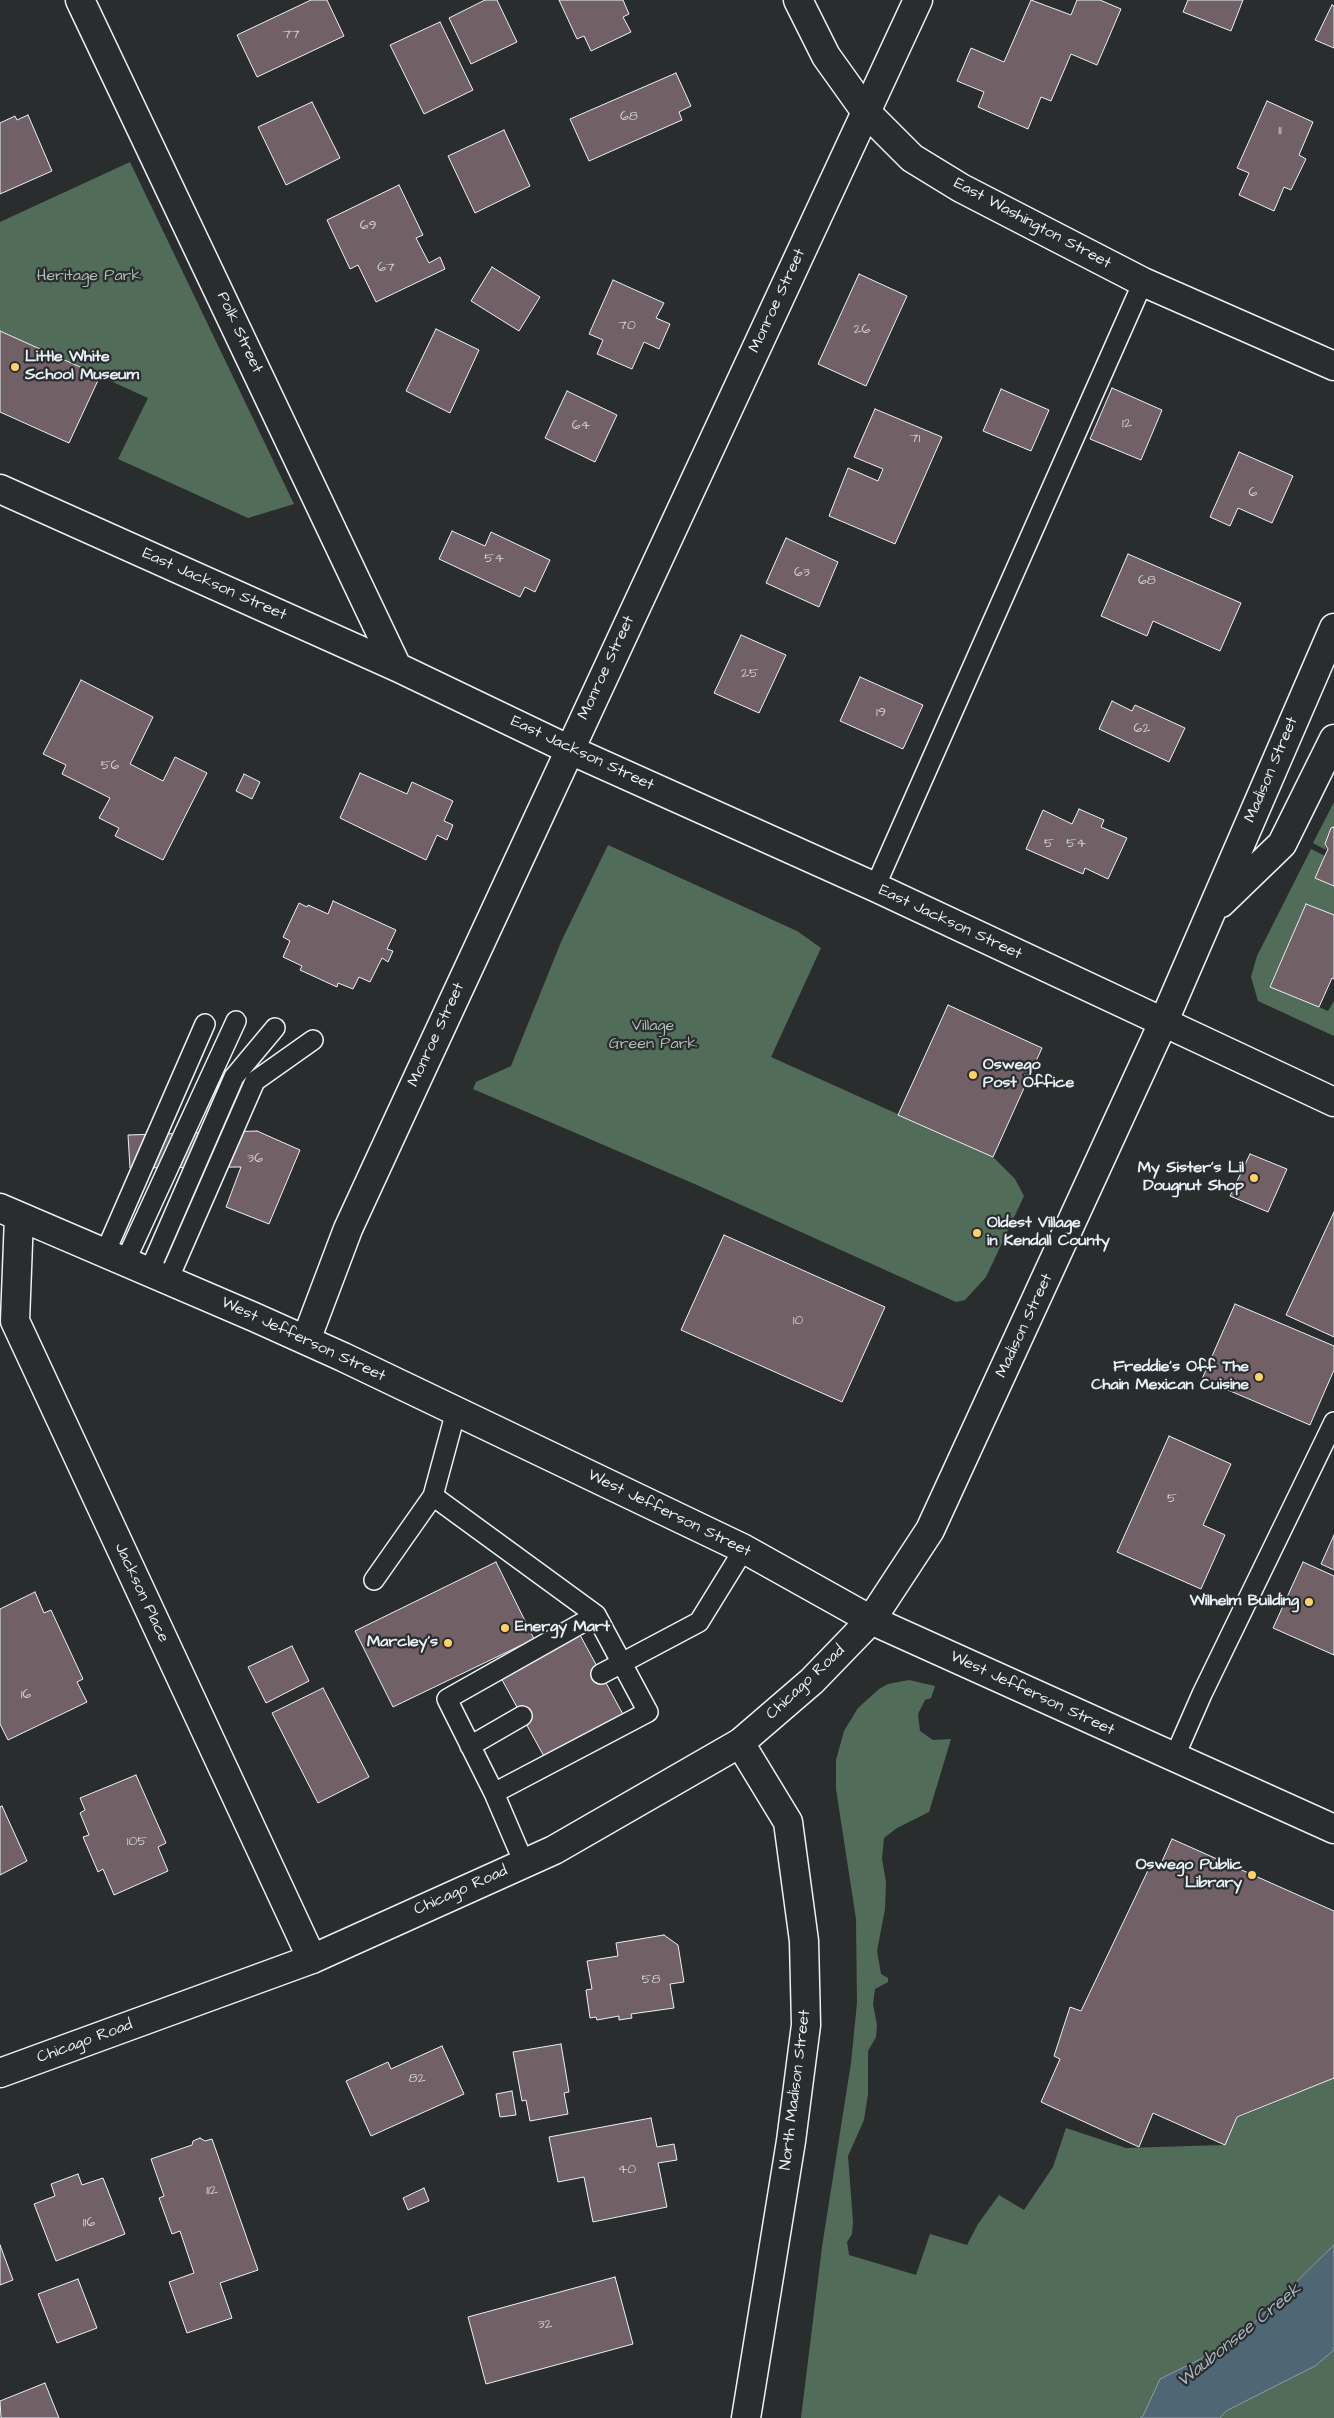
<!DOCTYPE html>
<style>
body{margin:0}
canvas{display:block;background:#2a2d2e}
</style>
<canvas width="1334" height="2418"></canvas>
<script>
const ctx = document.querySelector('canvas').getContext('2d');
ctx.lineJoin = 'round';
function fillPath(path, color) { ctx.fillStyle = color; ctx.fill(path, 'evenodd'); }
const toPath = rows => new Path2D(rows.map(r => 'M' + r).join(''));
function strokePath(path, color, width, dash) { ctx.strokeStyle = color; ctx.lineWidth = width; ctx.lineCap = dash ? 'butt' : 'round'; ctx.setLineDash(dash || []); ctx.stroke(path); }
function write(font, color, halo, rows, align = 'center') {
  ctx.font = font + ' "Architects Daughter",sans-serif'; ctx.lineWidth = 4.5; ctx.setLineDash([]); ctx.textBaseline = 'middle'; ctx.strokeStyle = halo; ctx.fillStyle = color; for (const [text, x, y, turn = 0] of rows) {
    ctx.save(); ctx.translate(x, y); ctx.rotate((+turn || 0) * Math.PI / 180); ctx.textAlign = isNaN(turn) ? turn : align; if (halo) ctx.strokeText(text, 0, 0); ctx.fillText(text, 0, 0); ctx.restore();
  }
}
fillPath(toPath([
 [130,162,294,504,248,518,118,459,148,398,0,331,0,222],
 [1334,802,1334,827,1331,829,1325,844,1326,850,1313,843],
 [608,845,797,931,821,948,771,1057,993,1157,1015,1179,1024,1196,986,1277,965,1300,956,1302,697,1185,473,1089,476,1082,511,1066,561,942],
 [1311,849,1325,856,1316,878,1334,886,1334,915,1306,904,1270,986,1328,1011,1334,1001,1334,1036,1258,1001,1251,977,1257,956],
 [909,1680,935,1686,931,1698,925,1700,918,1714,920,1731,933,1740,951,1739,929,1812,897,1828,884,1838,882,1859,886,1882,885,1909,877,1951,881,1974,888,1978,888,1982,875,1989,873,2004,877,2025,876,2037,868,2051,868,2094,864,2120,848,2156,853,2222,852,2234,847,2242,849,2255,916,2275,930,2234,967,2245,978,2224,999,2195,1024,2210,1053,2167,1066,2128,1126,2148,1224,2145,1237,2118,1334,2078,1334,2245,1235,2342,1160,2379,1143,2416,1140,2418,801,2418,822,2247,851,2063,857,2003,856,1919,836,1789,836,1760,844,1731,858,1708,879,1689,888,1684],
 [1334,2350,1334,2418,1220,2418,1226,2411,1315,2366]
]), '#526c5a');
const water = toPath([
 [1334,2245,1334,2350,1315,2366,1226,2411,1220,2418,1140,2418,1143,2416,1160,2379,1235,2342,1334,2245]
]);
fillPath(water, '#4f6674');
strokePath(water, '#8c9ea9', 1);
const building = toPath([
 [311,0,327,0,344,36,257,77,237,35,311,0],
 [485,0,497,0,517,42,471,64,449,18,485,0],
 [559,0,623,0,629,14,623,17,631,32,591,51,584,36,577,39,559,0],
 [1031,0,1071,15,1077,0,1100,0,1121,9,1097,65,1071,54,1051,101,1041,97,1028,129,978,107,984,92,957,81,971,48,1004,62,1031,0],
 [1188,0,1243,0,1231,31,1183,12,1188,0],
 [1332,5,1334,6,1334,48,1315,40,1332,5],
 [440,22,473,90,424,114,390,45,440,22],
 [676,73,691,106,679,112,682,120,589,161,570,119,676,73],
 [1267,101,1313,122,1299,155,1306,159,1291,190,1284,187,1274,211,1239,195,1249,173,1237,168,1267,101],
 [312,102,340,158,286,185,258,127,312,102],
 [28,115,52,171,0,194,0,123,15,116,17,120,28,115],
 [504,130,530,186,475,213,448,156,504,130],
 [399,185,423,235,416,238,429,263,440,257,445,269,376,302,358,265,350,269,327,220,399,185],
 [492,267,540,297,519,331,471,301,492,267],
 [859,274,907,296,866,386,818,364,859,274],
 [613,280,664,303,656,318,670,324,659,349,644,342,632,369,597,354,603,340,589,334,613,280],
 [436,329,479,350,450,413,406,391,436,329],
 [0,331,100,376,69,443,0,412,0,331],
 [1112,388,1162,410,1141,460,1090,439,1112,388],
 [1001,389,1049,410,1031,451,983,431,1001,389],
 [567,391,617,415,595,462,545,438,567,391],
 [875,409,942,437,895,544,829,516,848,468,878,481,883,469,854,457,875,409],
 [1239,452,1293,476,1272,523,1238,508,1230,526,1210,517,1239,452],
 [452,531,485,546,491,532,550,560,535,592,525,587,520,597,439,559,452,531],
 [786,538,838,562,819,607,766,583,786,538],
 [1128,554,1241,603,1220,651,1153,621,1147,636,1101,616,1128,554],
 [741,635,786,655,759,713,714,693,741,635],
 [860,677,923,705,903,749,840,721,860,677],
 [81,680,153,717,130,764,163,781,175,757,207,773,163,860,115,836,119,828,99,818,110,798,62,774,66,765,43,754,81,680],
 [1112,701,1132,711,1135,705,1185,728,1169,762,1099,729,1112,701],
 [360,773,407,794,412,782,453,801,444,821,453,825,447,840,437,835,426,860,340,818,360,773],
 [244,774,260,782,252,799,236,791,244,774],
 [1079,809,1104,820,1101,827,1127,838,1108,879,1085,868,1083,874,1026,849,1043,810,1072,824,1079,809],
 [1334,827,1334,886,1315,878,1328,849,1325,844,1331,828,1334,827],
 [333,901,396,930,387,949,393,951,388,962,382,958,370,982,359,977,353,989,338,983,337,987,300,970,302,966,283,957,290,941,283,937,299,903,307,907,308,905,328,914,333,901],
 [1306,904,1334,915,1334,979,1332,978,1319,1007,1270,987,1306,904],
 [948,1005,1042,1048,993,1157,898,1115,948,1005],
 [257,1131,300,1150,269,1224,226,1207,241,1167,130,1168,128,1135,257,1131],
 [1250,1154,1287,1169,1268,1212,1230,1196,1250,1154],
 [1334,1212,1334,1337,1286,1315,1334,1212],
 [724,1235,885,1307,842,1402,681,1330,724,1235],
 [1235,1304,1334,1346,1334,1370,1310,1425,1202,1379,1235,1304],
 [1169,1436,1231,1464,1203,1525,1225,1535,1201,1589,1117,1552,1169,1436],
 [1334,1535,1334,1570,1321,1564,1334,1535],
 [496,1562,534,1639,393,1707,355,1631,496,1562],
 [1303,1562,1334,1576,1334,1655,1273,1628,1303,1562],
 [35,1592,44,1613,51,1610,83,1679,77,1682,87,1702,8,1740,0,1724,0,1609,35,1592],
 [580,1635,625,1718,546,1760,501,1678,580,1635],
 [292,1646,309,1681,266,1703,248,1667,292,1646],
 [323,1688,369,1777,318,1803,272,1713,323,1688],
 [136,1775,166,1843,158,1847,168,1871,114,1895,103,1869,98,1872,83,1837,89,1835,80,1813,85,1810,80,1798,136,1775],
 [2,1806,27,1861,0,1875,0,1807,2,1806],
 [1172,1839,1334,1911,1334,2078,1237,2117,1225,2145,1153,2113,1139,2147,1041,2102,1060,2059,1054,2056,1070,2007,1081,2011,1151,1864,1159,1868,1172,1839],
 [664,1935,678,1945,684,1982,670,1984,674,2008,631,2014,632,2018,619,2020,619,2016,597,2020,596,2017,590,2018,586,1990,592,1989,587,1961,618,1956,616,1943,664,1935],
 [561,2044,569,2092,564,2093,568,2114,530,2121,526,2100,522,2101,513,2052,561,2044],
 [442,2046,464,2094,371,2136,346,2081,388,2062,391,2069,442,2046],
 [512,2091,516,2115,500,2117,496,2094,512,2091],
 [651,2118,657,2147,674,2144,677,2160,658,2163,667,2207,593,2222,584,2177,558,2182,549,2137,651,2118],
 [200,2138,205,2141,212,2139,258,2270,220,2283,232,2318,187,2333,169,2282,194,2273,180,2231,172,2234,159,2198,164,2196,151,2159,192,2145,193,2141,200,2138],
 [78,2174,82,2185,103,2178,125,2234,56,2261,34,2204,55,2196,51,2184,78,2174],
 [424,2188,429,2201,408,2210,403,2198,424,2188],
 [0,2245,13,2280,0,2285,0,2245],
 [615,2277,633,2344,486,2384,468,2317,615,2277],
 [78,2279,97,2328,57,2343,38,2294,78,2279],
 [45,2383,59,2418,1,2418,0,2401,45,2383]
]);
fillPath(building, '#726067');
strokePath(building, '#e8f1f8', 1);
const service = toPath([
 [875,887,1143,282],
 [105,1253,205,1024],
 [125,1262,236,1021],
 [149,1272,234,1077,275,1028],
 [168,1280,255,1081,313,1040],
 [433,1496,456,1411],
 [374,1580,433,1496,596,1615,648,1712,494,1793],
 [601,1674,699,1622,744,1549],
 [470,1746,522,1716],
 [1174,1758,1202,1694,1334,1422],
 [524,1863,494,1793,447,1699,596,1615]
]);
const minor = toPath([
 [80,0,397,667],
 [0,489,397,667,568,749,875,887,1334,1102],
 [0,1208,254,1317,343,1357,744,1549,871,1620,1334,1829],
 [19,1217,15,1321,312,1959],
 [306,1340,348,1229,419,1075,918,0]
]);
const tertiary = toPath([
 [798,0,826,56,866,112,912,158,961,188,1143,282,1334,366],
 [740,1743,788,1822,804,1941,806,2025,791,2141,746,2418]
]);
const secondary = toPath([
 [1221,903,1282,844,1334,739],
 [0,2073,312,1959,554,1850,740,1743,812,1681,871,1620,930,1530,1163,1023,1334,628]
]);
strokePath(service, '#e8f1f8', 22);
strokePath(minor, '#e8f1f8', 31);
strokePath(tertiary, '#e8f1f8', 31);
strokePath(secondary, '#e8f1f8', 31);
strokePath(service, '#2a2d2e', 19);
strokePath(minor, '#2a2d2e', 28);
strokePath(tertiary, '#2a2d2e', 28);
strokePath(secondary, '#2a2d2e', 28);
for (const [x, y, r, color] of [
 [15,367,5,"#ffd166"],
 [973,1075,5,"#ffd166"],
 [1254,1178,5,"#ffd166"],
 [977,1233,5,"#ffd166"],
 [1259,1377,5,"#ffd166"],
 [1309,1602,5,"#ffd166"],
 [505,1628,5,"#ffd166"],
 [448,1643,5,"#ffd166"],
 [1252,1875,5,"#ffd166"]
]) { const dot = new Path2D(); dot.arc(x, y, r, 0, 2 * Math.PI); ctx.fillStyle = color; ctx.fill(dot); strokePath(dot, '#2a2d2e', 2); }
write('14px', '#cacdd4', null, [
 ["77",291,35],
 ["68",629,117],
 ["11",1280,131],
 ["69",368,226],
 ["67",386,268],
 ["70",627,326],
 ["26",862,330],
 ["12",1127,424],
 ["64",581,426],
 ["71",915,439],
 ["6",1253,493],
 ["54",494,559],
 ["63",802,573],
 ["68",1147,581],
 ["25",750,674],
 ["19",881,713],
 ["62",1142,729],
 ["56",110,766],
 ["5",1049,844],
 ["54",1076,844],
 ["36",255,1159],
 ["10",798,1321],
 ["5",1172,1499],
 ["16",26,1695],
 ["105",137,1842],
 ["58",651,1980],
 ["82",417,2079],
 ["40",627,2170],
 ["112",212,2191],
 ["116",89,2223],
 ["32",545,2325]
]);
write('16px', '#e8f1f8', '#2a2d2e', [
 ["East Washington Street",1032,224,28],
 ["Monroe Street",778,301,-65],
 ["Polk Street",239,333,65],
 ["East Jackson Street",214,585,24],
 ["Monroe Street",607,668,-65],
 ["East Jackson Street",582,754,25],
 ["Madison Street",1272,770,-67],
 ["East Jackson Street",950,923,25],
 ["Monroe Street",437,1035,-65],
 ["Madison Street",1025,1326,-65],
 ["West Jefferson Street",303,1340,25],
 ["West Jefferson Street",669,1514,26],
 ["Jackson Place",141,1593,65],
 ["Chicago Road",806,1683,-43],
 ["West Jefferson Street",1032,1694,25],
 ["Chicago Road",461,1891,-24],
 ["Chicago Road",85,2042,-20],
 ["North Madison Street",796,2090,-83]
]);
write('16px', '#acbcb9', '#2a2d2e', [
 ["Heritage Park",89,277],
 ["Village",653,1027],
 ["Green Park",653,1045]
]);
write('bold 16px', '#e8f1f8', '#2a2d2e', [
 ["Little White",25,358,"left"],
 ["School Museum",25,376,"left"],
 ["Oswego",983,1066,"left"],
 ["Post Office",983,1084,"left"],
 ["My Sister's Lil",1244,1169],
 ["Dougnut Shop",1244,1187],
 ["Oldest Village",987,1224,"left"],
 ["in Kendall County",987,1242,"left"],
 ["Freddie's Off The",1249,1368],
 ["Chain Mexican Cuisine",1249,1386],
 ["Wilhelm Building",1299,1602],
 ["Energy Mart",515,1628,"left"],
 ["Marcley's",438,1643],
 ["Oswego Public",1242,1866],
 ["Library",1242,1884]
], 'right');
write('italic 18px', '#abb9c3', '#2a2d2e', [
 ["Waubonsee Creek",1240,2336,-39]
]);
</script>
